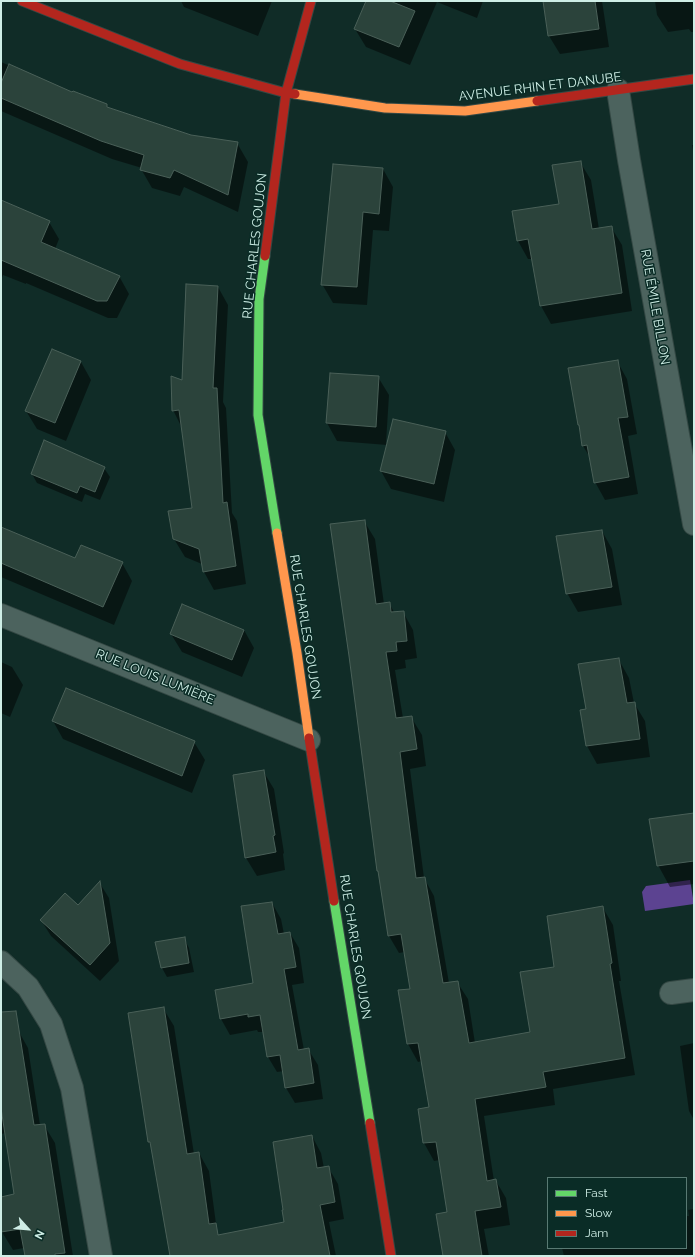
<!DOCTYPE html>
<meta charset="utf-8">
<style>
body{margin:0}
#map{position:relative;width:695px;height:1257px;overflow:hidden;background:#102c27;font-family:Raleway,sans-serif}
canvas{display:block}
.frame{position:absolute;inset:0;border:2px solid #cfeee6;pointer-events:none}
.legend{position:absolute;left:547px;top:1177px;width:140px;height:72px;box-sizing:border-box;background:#0a2c26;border:1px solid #597a73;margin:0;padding:5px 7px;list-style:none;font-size:12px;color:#cfeee6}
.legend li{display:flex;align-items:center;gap:8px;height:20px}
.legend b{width:20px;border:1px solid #597a73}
.north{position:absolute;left:8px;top:1209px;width:40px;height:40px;-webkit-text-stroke:3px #0a2c26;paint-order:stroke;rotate:117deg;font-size:11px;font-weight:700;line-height:16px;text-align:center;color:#cfeee6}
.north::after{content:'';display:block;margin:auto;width:14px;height:18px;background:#cfeee6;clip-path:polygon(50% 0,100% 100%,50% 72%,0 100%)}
</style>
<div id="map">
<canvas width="695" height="1257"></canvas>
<div class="frame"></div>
<ul class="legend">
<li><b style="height:5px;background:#63d668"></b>Fast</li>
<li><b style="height:5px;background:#ff974d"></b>Slow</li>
<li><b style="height:5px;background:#b3261e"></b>Jam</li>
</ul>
<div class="north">N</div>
</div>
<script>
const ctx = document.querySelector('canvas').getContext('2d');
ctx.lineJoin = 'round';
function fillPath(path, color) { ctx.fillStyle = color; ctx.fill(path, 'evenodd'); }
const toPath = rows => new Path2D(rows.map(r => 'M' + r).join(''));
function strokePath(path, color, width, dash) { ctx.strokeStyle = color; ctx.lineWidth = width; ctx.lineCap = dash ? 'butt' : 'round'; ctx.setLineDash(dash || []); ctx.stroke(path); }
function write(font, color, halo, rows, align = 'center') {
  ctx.font = font + ' Raleway,sans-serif'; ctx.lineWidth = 3; ctx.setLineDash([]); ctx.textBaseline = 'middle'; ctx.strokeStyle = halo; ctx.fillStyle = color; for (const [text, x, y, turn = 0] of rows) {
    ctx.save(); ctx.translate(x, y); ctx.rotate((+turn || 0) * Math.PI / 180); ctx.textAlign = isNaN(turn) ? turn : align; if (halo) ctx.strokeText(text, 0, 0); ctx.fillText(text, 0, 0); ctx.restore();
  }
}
fillPath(toPath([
 [690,880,694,904,645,911,642,892,646,886]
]), '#5c4391');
fillPath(toPath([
 [181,1,272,1,258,36,184,7],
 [367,1,483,1,477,18,437,2,410,65,366,47,355,29],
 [544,1,602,1,609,47,560,54,549,36],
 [655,1,694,1,694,32,691,32,689,29,668,32,657,15],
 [1,62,73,93,107,105,109,109,191,136,237,143,248,162,238,212,184,187,180,196,152,188,141,169,142,168,112,159,1,111],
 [692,145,694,145,694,156],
 [580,162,591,180,599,229,611,227,622,245,632,311,551,324,541,306,532,259,528,259,518,241,513,212,560,204],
 [383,169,393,187,389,231,373,230,367,305,333,303,322,284],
 [1,210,49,222,59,239,55,249,119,276,129,294,117,318,108,318,26,283,26,284,3,275,1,280],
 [218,287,228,305,223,402,226,408,232,513,237,521,246,584,214,590,204,572,202,564,185,557,174,539,193,509,182,428,173,410],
 [53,350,81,362,91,380,66,441,37,429,26,411],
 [617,361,627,379,637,434,628,436,638,494,605,500,595,482,591,459,583,446,581,429,579,425,569,369],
 [378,377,389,395,386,443,445,432,455,450,444,502,391,489,381,471,387,445,337,441,327,423],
 [104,468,110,477,100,500,85,494,82,502,37,483,32,474],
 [364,521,375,539,384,604,389,603,394,612,403,612,413,630,417,658,405,660,406,668,395,670,403,718,411,717,422,735,426,766,410,769,424,878,434,896,449,983,457,982,468,999,475,1043,531,1033,555,968,603,908,613,925,621,981,619,981,635,1075,553,1089,555,1105,484,1116,494,1181,496,1181,506,1198,510,1225,484,1229,489,1256,444,1256,448,1213,440,1160,434,1161,424,1143,419,1110,430,1108,422,1061,418,1062,408,1044,411,990,405,952,399,953,389,936],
 [1,528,76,559,122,563,132,581,114,625,1,577],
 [602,531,612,549,622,605,578,612,567,593],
 [244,630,254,648,242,677,182,652,171,634],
 [619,660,629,678,634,703,645,721,650,757,597,764,587,746],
 [1,662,12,667,23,685,10,717,1,713],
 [53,721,194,742,205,760,192,793,63,739],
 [263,771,274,789,284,853,283,854,285,870,257,876,246,858],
 [694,814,694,884,670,887,658,865],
 [99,882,109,898,119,961,100,981,51,936,41,920,78,906],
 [272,903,281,919,284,934,290,933,299,948,304,983,292,985,304,1050,308,1049,318,1065,323,1099,295,1103,286,1088,284,1071,277,1072,268,1057,264,1032,258,1032,257,1030,230,1035,221,1019,216,990,254,984],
 [184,938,189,948,194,972,167,977,162,968],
 [163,1008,174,1026,194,1154,199,1153,209,1171,220,1254,213,1256,171,1256,152,1148,149,1142],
 [18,1030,28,1048,40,1125,44,1125,55,1143,73,1256,25,1256,24,1248,13,1250,2,1232,1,1222,1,1197,15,1195,6,1133,1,1134,1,1033],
 [694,1043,694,1120,689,1111,680,1046],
 [312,1136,321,1153,324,1168,328,1167,338,1184,344,1219,329,1222,336,1256,260,1256,285,1223],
 [694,1209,694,1256,564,1256,562,1248,686,1248,686,1216,689,1216,688,1210]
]), '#0007');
const building = toPath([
 [366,1,390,1,415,11,399,47,354,29,366,1],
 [543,1,595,1,599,29,548,36,543,1],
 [9,64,72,92,73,91,107,104,107,107,191,135,238,142,228,195,174,170,170,178,140,170,144,155,101,141,1,98,1,83,9,64],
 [581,161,592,229,612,226,622,293,540,306,528,239,517,241,512,211,559,204,552,165,581,161],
 [333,164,383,168,379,214,363,212,357,287,321,285,333,164],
 [1,200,50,221,41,242,120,276,107,301,97,301,1,260,1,200],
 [186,284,218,286,213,388,217,388,223,503,227,502,236,566,203,572,199,549,173,539,168,511,192,508,179,410,172,411,171,376,182,380,186,284],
 [52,349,81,361,55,423,25,411,52,349],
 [618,360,628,417,618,418,629,477,594,483,587,445,582,446,579,425,578,425,568,368,618,360],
 [330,373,379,376,376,427,326,423,330,373],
 [393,419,446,431,434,484,380,471,393,419],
 [44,440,105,467,95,492,80,486,77,493,31,474,44,440],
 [365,520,376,604,390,602,391,612,404,611,407,641,396,642,397,651,386,652,396,718,412,716,417,749,400,752,416,878,425,877,443,983,458,981,469,1043,530,1032,520,972,554,967,547,916,603,906,612,963,610,964,625,1058,543,1072,546,1087,475,1099,487,1181,496,1179,501,1207,475,1211,482,1256,443,1256,436,1214,447,1212,436,1142,423,1143,418,1109,429,1107,418,1043,407,1044,398,990,410,989,401,934,388,936,378,871,377,871,349,656,330,524,365,520],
 [1,527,75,558,81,545,123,562,103,607,1,563,1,527],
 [602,530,612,587,566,594,556,536,602,530],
 [182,604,244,630,232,660,170,634,182,604],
 [619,658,627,703,635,702,640,739,586,746,580,710,586,709,578,664,619,658],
 [66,688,195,741,182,776,52,721,66,688],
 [264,770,275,835,273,836,276,852,245,858,233,775,264,770],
 [694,813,694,861,657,866,649,819,694,813],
 [100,881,110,943,90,965,40,920,65,893,78,905,100,881],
 [272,902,278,934,290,932,296,967,284,969,298,1050,309,1048,314,1083,285,1088,280,1055,267,1057,260,1015,248,1017,248,1014,220,1019,215,990,253,983,241,906,272,902],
 [185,937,189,963,161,968,155,942,185,937],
 [164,1007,187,1154,199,1152,209,1224,216,1223,218,1235,284,1222,282,1210,283,1210,273,1142,312,1135,317,1168,329,1166,335,1202,320,1205,330,1256,170,1256,150,1142,148,1142,128,1013,164,1007],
 [16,1011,34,1125,45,1124,65,1253,55,1254,55,1256,25,1256,20,1229,1,1232,1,1197,14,1194,1,1108,1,1012,16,1011]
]);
fillPath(building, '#2b433b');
strokePath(building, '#4a6058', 1);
const street = toPath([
 [618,90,629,160,694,524],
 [1,615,309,740],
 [1,962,28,987,51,1024,72,1088,101,1256],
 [671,993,694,990]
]);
const fast = toPath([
 [265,256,259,299,258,415,277,533],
 [334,901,370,1123]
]);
const slow = toPath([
 [295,94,385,108,465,111,537,101],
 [277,533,297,653,309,738]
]);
const jam = toPath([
 [22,1,180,64,286,93,295,94],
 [537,101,694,79],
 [265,256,286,93,311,1],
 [309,738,334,901],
 [370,1123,391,1256]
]);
strokePath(street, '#344844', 24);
strokePath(fast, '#344844', 11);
strokePath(slow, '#344844', 11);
strokePath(jam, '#344844', 11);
strokePath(street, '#4c635e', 22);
strokePath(fast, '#63d668', 9);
strokePath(slow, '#ff974d', 9);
strokePath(jam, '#b3261e', 9);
write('13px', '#cfeee6', '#0a2c26', [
 ["AVENUE RHIN ET DANUBE",540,87,-7],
 ["RUE CHARLES GOUJON",255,246,-84],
 ["RUE ÉMILE BILLON",655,307,80],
 ["RUE CHARLES GOUJON",305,627,81],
 ["RUE LOUIS LUMIÈRE",155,677,22],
 ["RUE CHARLES GOUJON",355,947,81]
]);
</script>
